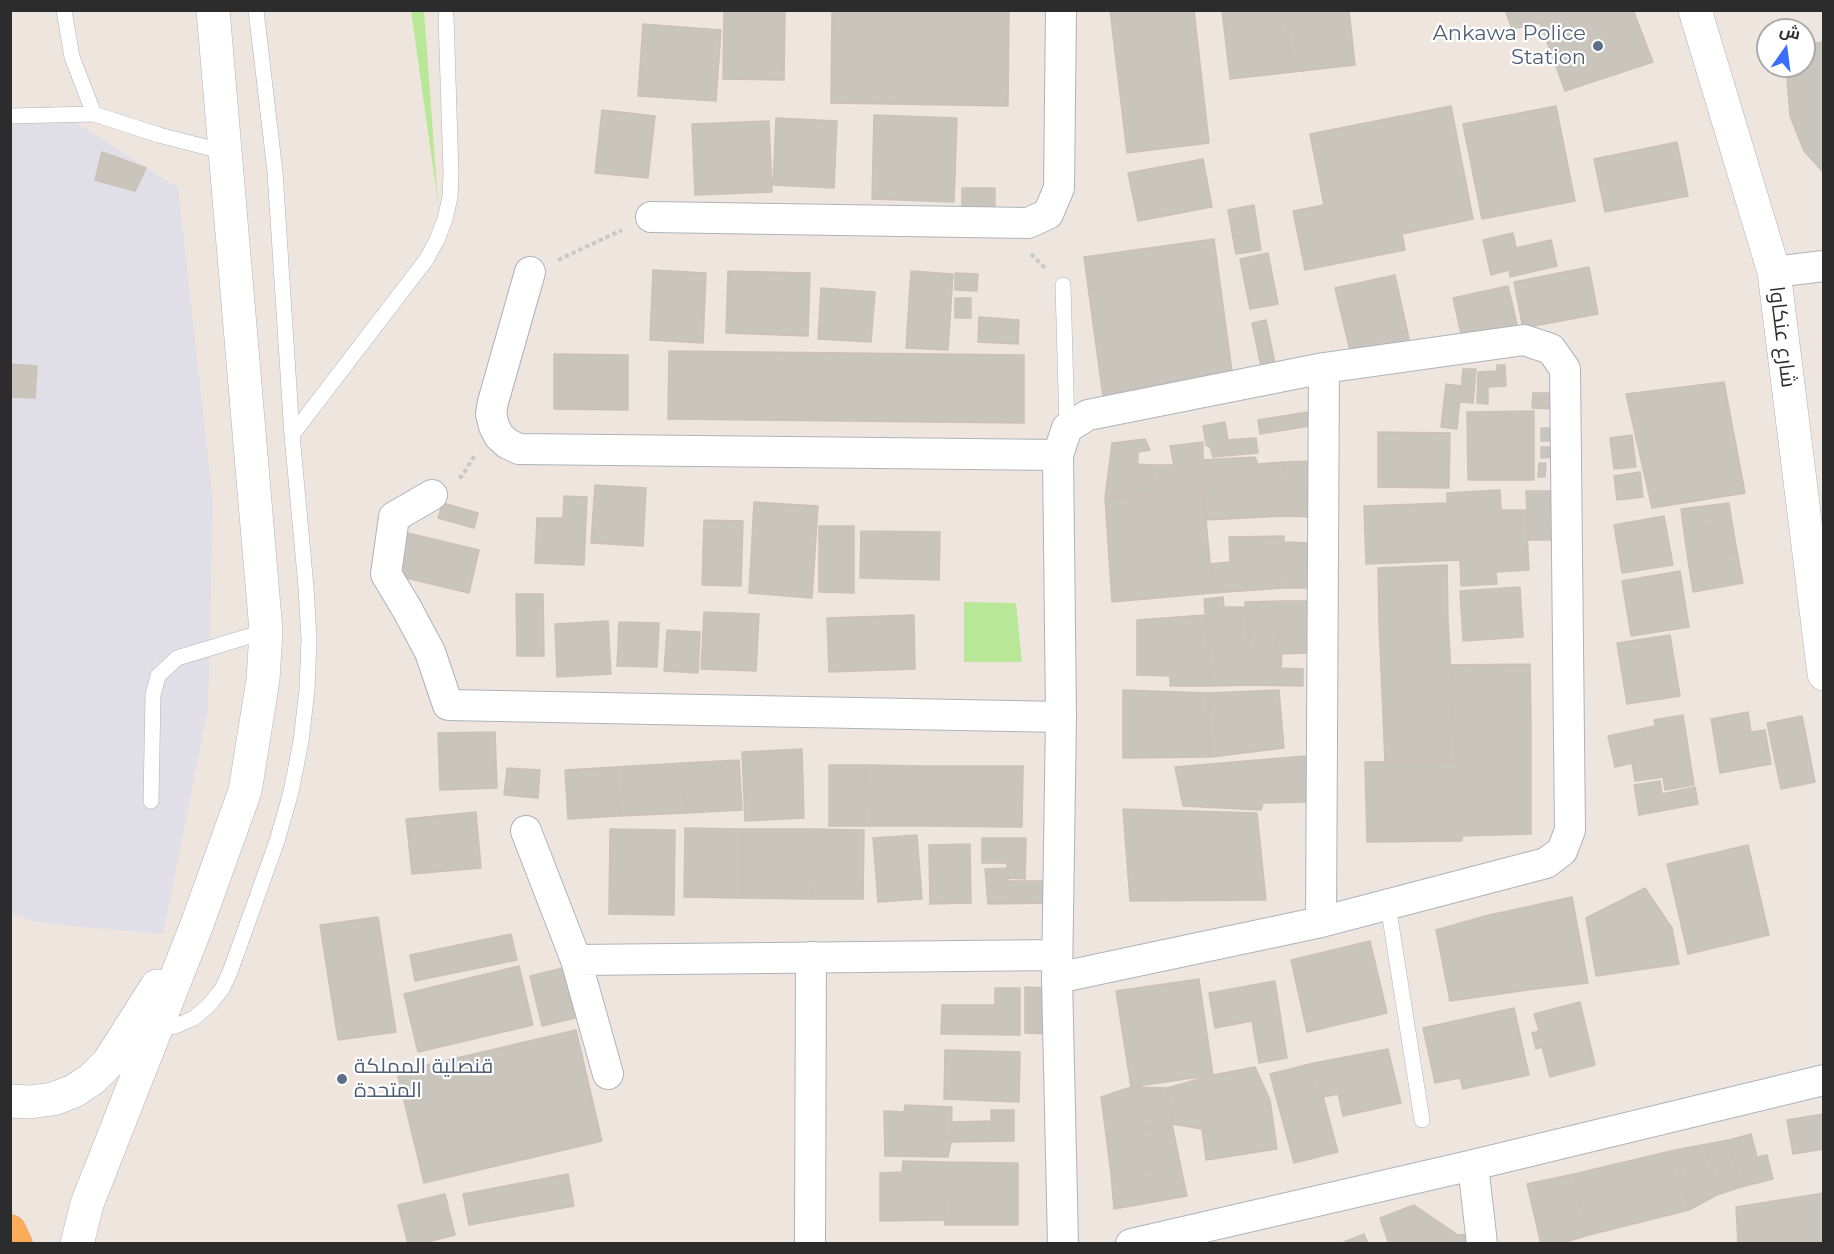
<!DOCTYPE html>
<meta charset="utf-8">
<style>
body{margin:0}
#map{position:relative;width:1834px;height:1254px;overflow:hidden;background:#eee6de;font-family:Montserrat,Cairo,sans-serif}
canvas{display:block}
.frame{position:absolute;inset:0;border:12px solid #2c2c2c;pointer-events:none}
.north{position:absolute;left:1756px;top:18px;width:60px;height:60px;box-sizing:border-box;background:#fff;border:2px solid #ababab;border-radius:50%;rotate:14deg;font-size:16px;font-weight:700;line-height:24px;text-align:center;color:#2c2c2c}
.north::after{content:'';display:block;margin:auto;width:21px;height:27px;background:#3a6eff;clip-path:polygon(50% 0,100% 100%,50% 72%,0 100%)}
</style>
<div id="map">
<canvas width="1834" height="1254"></canvas>
<div class="frame"></div>
<div class="north">ش</div>
</div>
<script>
const ctx = document.querySelector('canvas').getContext('2d');
ctx.lineJoin = 'round';
function fillPath(path, color) { ctx.fillStyle = color; ctx.fill(path, 'evenodd'); }
const toPath = rows => new Path2D(rows.map(r => 'M' + r).join(''));
function strokePath(path, color, width, dash) { ctx.strokeStyle = color; ctx.lineWidth = width; ctx.lineCap = dash ? 'butt' : 'round'; ctx.setLineDash(dash || []); ctx.stroke(path); }
function write(font, color, halo, rows, align = 'center') {
  ctx.font = font + ' Montserrat,Cairo,sans-serif'; ctx.lineWidth = 4.5; ctx.setLineDash([]); ctx.textBaseline = 'middle'; ctx.strokeStyle = halo; ctx.fillStyle = color; for (const [text, x, y, turn = 0] of rows) {
    ctx.save(); ctx.translate(x, y); ctx.rotate((+turn || 0) * Math.PI / 180); ctx.textAlign = isNaN(turn) ? turn : align; if (halo) ctx.strokeText(text, 0, 0); ctx.fillText(text, 0, 0); ctx.restore();
  }
}
fillPath(toPath([
 [48,105,178,188,213,503,208,708,163,934,41,923,11,914,10,117]
]), '#e0dee6');
fillPath(toPath([
 [411,11,424,11,438,203],
 [964,602,1016,603,1022,662,964,662]
]), '#b9e798');
const building = toPath([
 [724,10,785,10,784,80,723,79,724,10],
 [832,10,1009,10,1008,106,831,103,832,10],
 [1110,10,1194,10,1209,143,1127,153,1110,10],
 [1222,10,1285,10,1293,72,1230,79,1222,10],
 [1285,10,1349,10,1355,65,1293,72,1285,10],
 [1505,10,1633,10,1653,62,1565,91,1540,23,1512,29,1505,10],
 [643,24,721,30,716,101,638,96,643,24],
 [1824,42,1824,173,1804,151,1790,116,1786,66,1804,66,1804,44,1824,42],
 [1451,106,1473,219,1402,234,1405,250,1305,270,1293,211,1324,205,1310,134,1451,106],
 [1556,106,1575,201,1482,219,1463,124,1556,106],
 [602,110,655,116,648,178,595,173,602,110],
 [874,115,957,118,954,202,872,199,874,115],
 [776,118,837,121,834,188,773,185,776,118],
 [769,121,772,192,695,195,692,124,769,121],
 [1677,142,1688,196,1605,212,1594,159,1677,142],
 [102,152,146,168,135,191,95,180,102,152],
 [1203,159,1212,207,1138,221,1128,173,1203,159],
 [962,188,995,188,995,210,962,210,962,188],
 [1254,205,1261,250,1236,254,1228,210,1254,205],
 [1513,233,1516,248,1551,240,1557,266,1510,277,1509,270,1491,275,1483,240,1513,233],
 [1214,239,1233,379,1103,397,1084,257,1214,239],
 [1268,253,1278,304,1250,309,1240,259,1268,253],
 [1589,267,1598,314,1523,328,1514,282,1589,267],
 [653,270,706,273,703,343,650,340,653,270],
 [728,271,810,273,808,336,726,333,728,271],
 [911,271,953,274,948,350,906,348,911,271],
 [955,273,978,274,977,291,955,290,955,273],
 [1395,275,1409,339,1350,351,1335,288,1395,275],
 [1508,286,1517,324,1462,338,1453,298,1508,286],
 [821,288,875,292,871,342,818,339,821,288],
 [955,298,971,298,971,318,955,318,955,298],
 [979,317,1019,320,1018,344,978,342,979,317],
 [1266,320,1276,368,1262,371,1252,323,1266,320],
 [669,351,1024,355,1024,423,668,419,669,351],
 [554,354,628,355,628,410,554,409,554,354],
 [10,364,37,366,35,398,10,397,10,364],
 [1497,365,1505,365,1506,386,1488,387,1488,404,1477,403,1478,372,1497,371,1497,365],
 [1463,369,1476,369,1473,403,1460,402,1463,369],
 [1724,382,1745,493,1652,508,1626,394,1724,382],
 [1446,384,1461,386,1457,429,1441,427,1446,384],
 [1533,393,1556,393,1555,409,1532,408,1533,393],
 [1534,411,1534,480,1468,480,1467,412,1534,411],
 [1308,412,1310,426,1260,434,1258,420,1308,412],
 [1225,422,1228,440,1256,438,1258,453,1213,457,1210,447,1206,445,1203,426,1225,422],
 [1541,428,1553,428,1553,441,1541,441,1541,428],
 [1378,432,1450,433,1449,488,1378,487,1378,432],
 [1632,435,1636,467,1614,469,1610,438,1632,435],
 [1145,439,1150,450,1138,452,1138,464,1151,465,1155,493,1105,498,1112,443,1145,439],
 [1203,442,1203,489,1155,493,1151,465,1174,465,1170,446,1203,442],
 [1541,447,1555,447,1555,457,1541,458,1541,447],
 [1255,457,1258,464,1283,462,1284,516,1206,520,1203,460,1255,457],
 [1312,461,1312,517,1284,516,1283,462,1312,461],
 [1539,463,1546,463,1545,477,1538,477,1539,463],
 [1640,472,1643,497,1617,500,1614,476,1640,472],
 [595,485,646,488,643,546,591,543,595,485],
 [1203,489,1213,593,1112,602,1105,498,1203,489],
 [1500,490,1501,510,1526,510,1529,570,1496,572,1497,584,1461,586,1460,560,1366,564,1364,506,1447,503,1447,493,1500,490],
 [1526,491,1556,491,1556,540,1528,540,1526,491],
 [564,496,587,497,584,565,535,563,537,518,563,518,564,496],
 [754,502,818,506,812,598,749,593,754,502],
 [443,503,478,513,474,528,438,518,443,503],
 [1729,503,1732,523,1684,532,1681,509,1729,503],
 [1664,516,1673,565,1622,573,1614,525,1664,516],
 [704,520,743,521,741,586,702,585,704,520],
 [1732,523,1737,551,1688,560,1684,532,1732,523],
 [819,526,854,526,854,593,819,592,819,526],
 [861,531,940,532,939,580,860,578,861,531],
 [408,533,479,550,469,593,398,576,408,533],
 [1284,536,1283,588,1213,593,1210,564,1230,562,1229,537,1284,536],
 [1284,542,1312,543,1311,588,1283,588,1284,542],
 [1737,551,1743,583,1693,592,1688,560,1737,551],
 [1447,565,1448,620,1379,623,1378,568,1447,565],
 [1680,571,1689,627,1631,636,1622,581,1680,571],
 [1520,587,1523,637,1463,641,1460,591,1520,587],
 [516,594,543,594,544,656,517,656,516,594],
 [1223,597,1224,607,1246,607,1249,648,1208,648,1204,599,1223,597],
 [1279,601,1277,654,1251,654,1251,685,1211,686,1208,648,1249,648,1245,602,1279,601],
 [1279,601,1307,601,1309,653,1277,654,1279,601],
 [704,612,759,614,756,671,701,669,704,612],
 [914,615,915,669,829,672,827,618,914,615],
 [1205,615,1211,686,1170,686,1170,676,1137,675,1137,620,1205,615],
 [1448,620,1456,761,1385,762,1379,623,1448,620],
 [608,621,611,674,557,677,555,624,608,621],
 [619,622,659,623,657,667,617,666,619,622],
 [667,630,700,632,698,673,664,671,667,630],
 [1670,635,1680,696,1627,704,1617,643,1670,635],
 [1251,654,1282,654,1281,668,1303,669,1303,686,1251,685,1251,654],
 [1530,664,1531,724,1454,726,1450,665,1530,664],
 [1123,690,1207,693,1211,757,1123,758,1123,690],
 [1279,690,1284,748,1211,757,1207,693,1279,690],
 [1748,712,1751,732,1765,730,1771,764,1720,773,1711,719,1748,712],
 [1683,715,1694,785,1665,790,1663,777,1635,781,1632,763,1615,767,1608,736,1655,726,1654,720,1683,715],
 [1802,716,1815,782,1781,789,1767,723,1802,716],
 [1531,724,1531,834,1462,836,1462,841,1367,842,1365,762,1456,761,1454,726,1531,724],
 [495,732,497,788,440,790,438,733,495,732],
 [802,749,804,818,745,821,742,752,802,749],
 [1305,756,1313,802,1263,803,1261,810,1183,806,1175,767,1305,756],
 [739,760,742,810,686,813,683,763,739,760],
 [683,763,686,813,619,816,616,767,683,763],
 [829,765,866,765,865,826,829,826,829,765],
 [866,765,925,766,925,826,865,826,866,765],
 [925,766,1023,766,1022,827,925,826,925,766],
 [616,767,619,816,568,819,565,770,616,767],
 [507,768,540,770,538,798,504,795,507,768],
 [1660,781,1662,794,1695,787,1698,804,1639,815,1634,785,1660,781],
 [1123,809,1257,813,1266,900,1130,901,1123,809],
 [476,812,481,868,412,874,406,819,476,812],
 [685,828,742,829,742,898,684,897,685,828],
 [610,829,675,830,674,915,609,914,610,829],
 [742,829,812,829,811,899,742,898,742,829],
 [812,829,864,830,863,899,811,899,812,829],
 [917,835,922,899,878,902,873,838,917,835],
 [982,838,1026,838,1025,879,1008,878,1008,881,1049,881,1049,903,988,904,985,869,1007,868,1007,863,982,863,982,838],
 [970,844,971,903,930,904,929,845,970,844],
 [1748,845,1769,935,1688,954,1667,864,1748,845],
 [1645,888,1672,928,1679,964,1596,976,1586,918,1645,888],
 [1572,897,1588,983,1535,989,1450,1001,1436,930,1485,916,1572,897],
 [378,917,396,1032,338,1040,320,925,378,917],
 [511,934,517,960,415,981,410,955,511,934],
 [1370,941,1387,1013,1307,1032,1291,960,1370,941],
 [519,966,533,1025,418,1052,404,994,519,966],
 [563,968,575,1018,542,1026,530,976,563,968],
 [1199,979,1213,1075,1131,1087,1116,991,1199,979],
 [1275,981,1287,1058,1259,1063,1252,1021,1215,1028,1209,993,1275,981],
 [1025,987,1050,988,1050,1034,1025,1033,1025,987],
 [995,988,1020,988,1020,1035,941,1034,942,1005,995,1005,995,988],
 [1580,1002,1595,1065,1550,1077,1542,1047,1536,1049,1532,1033,1539,1031,1534,1014,1580,1002],
 [1514,1008,1529,1075,1463,1089,1460,1078,1435,1083,1423,1028,1514,1008],
 [576,1030,602,1141,424,1183,397,1072,576,1030],
 [1388,1049,1401,1103,1343,1116,1338,1094,1323,1097,1314,1063,1388,1049],
 [945,1050,1020,1052,1019,1102,944,1099,945,1050],
 [1314,1063,1338,1152,1294,1163,1270,1074,1314,1063],
 [1255,1067,1270,1100,1277,1149,1206,1160,1202,1129,1172,1124,1167,1088,1213,1075,1255,1067],
 [1131,1087,1167,1088,1172,1124,1106,1135,1101,1097,1131,1087],
 [905,1105,952,1107,951,1142,948,1157,885,1156,884,1111,904,1112,905,1105],
 [991,1110,1014,1110,1014,1141,951,1142,951,1122,991,1121,991,1110],
 [1824,1114,1824,1149,1793,1154,1787,1120,1824,1114],
 [1172,1124,1180,1163,1111,1174,1106,1135,1172,1124],
 [1751,1134,1757,1157,1767,1155,1773,1179,1741,1187,1729,1140,1751,1134],
 [1729,1140,1741,1187,1717,1195,1707,1144,1729,1140],
 [1707,1144,1717,1195,1689,1210,1675,1150,1707,1144],
 [1675,1150,1689,1210,1589,1235,1574,1174,1675,1150],
 [903,1161,946,1162,945,1220,880,1221,880,1173,902,1172,903,1161],
 [946,1162,1018,1163,1018,1225,945,1225,946,1162],
 [1180,1163,1187,1196,1114,1209,1111,1174,1180,1163],
 [568,1174,574,1206,469,1225,463,1194,568,1174],
 [1574,1174,1589,1235,1559,1244,1541,1244,1527,1184,1574,1174],
 [1824,1193,1824,1244,1738,1244,1736,1207,1824,1193],
 [445,1194,455,1235,419,1244,408,1244,398,1205,445,1194],
 [1414,1205,1458,1235,1473,1234,1476,1244,1389,1244,1380,1218,1414,1205],
 [1364,1234,1368,1244,1339,1244,1364,1234]
]);
fillPath(building, '#c9c4bc');
strokePath(building, '#cac2b7', 1.5);
const service = toPath([
 [64,10,72,57,94,114],
 [10,116,94,114,159,135,225,152],
 [1063,285,1067,428],
 [292,435,426,260,437,240,445,219,450,197,451,174,446,16],
 [151,801,153,695,158,676,177,658,266,631],
 [1388,905,1422,1120],
 [156,1029,176,1026,194,1018,209,1005,222,989,230,972,277,841,291,792,301,741,307,690,309,639,306,587,292,435,275,172,256,10]
]);
const minor = toPath([
 [651,217,1028,223,1048,214,1059,188,1061,10],
 [530,272,493,402,491,414,494,426,499,436,508,444,519,449,1058,455],
 [1774,272,1824,266],
 [432,495,394,517,386,574,407,609,430,652,448,705,1061,717],
 [526,831,576,960,608,1074],
 [1321,922,1324,368],
 [576,960,1057,955],
 [1057,978,1321,922,1546,863,1562,851,1570,830,1565,369,1551,349,1524,340,1324,368,1088,415,1067,428,1058,455,1061,717,1057,978,1063,1244],
 [1473,1165,1482,1244],
 [810,1244,811,957],
 [1131,1244,1473,1165,1824,1080]
]);
const tertiary = toPath([
 [1695,10,1774,272,1824,674],
 [10,1101,29,1102,53,1099,74,1091,92,1079,108,1063,157,986],
 [77,1244,87,1204,196,927,245,791,263,680,266,631,213,10]
]);
const trunk = toPath([
 [10,1231,16,1244]
]);
strokePath(service, '#aeb2bc', 16);
strokePath(minor, '#aeb2bc', 32);
strokePath(tertiary, '#aeb2bc', 34);
strokePath(trunk, '#c8c8c8', 34);
strokePath(toPath([
 [1031,254,1045,268],
 [558,260,622,230],
 [459,478,462,476,475,455]
]), '#c8c8c8', 4, [4.5, 3]);
strokePath(service, '#fff', 15);
strokePath(minor, '#fff', 30);
strokePath(tertiary, '#fff', 33);
strokePath(trunk, '#fbac58', 33);
for (const [x, y, r, color] of [
 [1598,46,6,"#5c6f8a"],
 [342,1079,6,"#5c6f8a"]
]) { const dot = new Path2D(); dot.arc(x, y, r, 0, 2 * Math.PI); ctx.fillStyle = color; ctx.fill(dot); strokePath(dot, '#fff', 2); }
write('21px', '#4e5e75', '#fff', [
 ["Ankawa Police",1586,34],
 ["Station",1586,58],
 ["قنصلية المملكة",354,1067,"left"],
 ["المتحدة",354,1091,"left"]
], 'right');
write('21px', '#2c2c2c', '#fff', [
 ["شارع عنكاوا",1782,337,83]
]);
</script>
